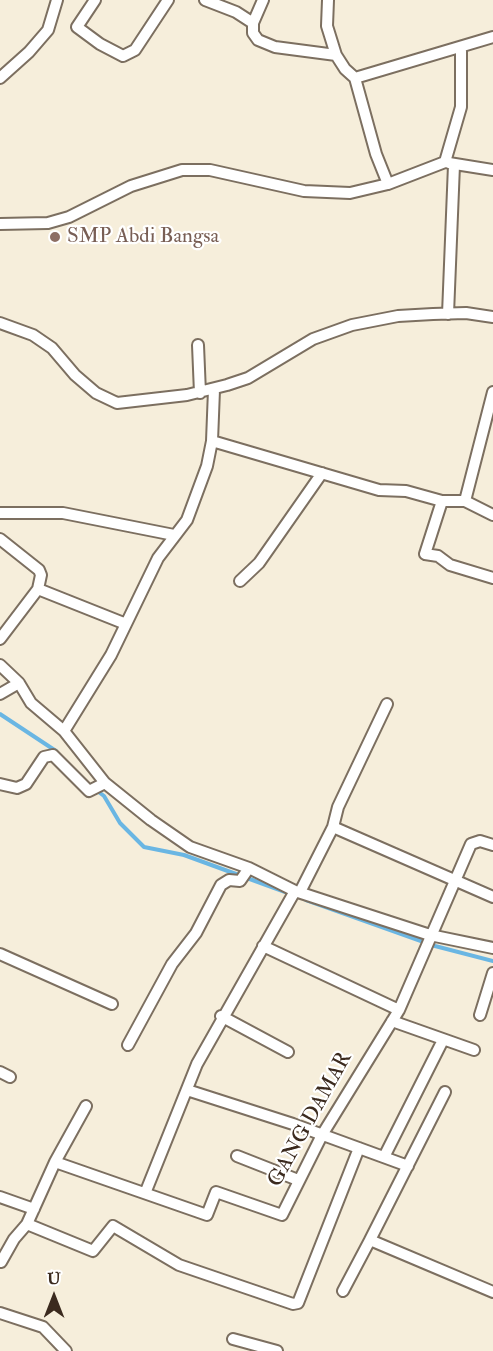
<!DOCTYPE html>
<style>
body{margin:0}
#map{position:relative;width:493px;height:1351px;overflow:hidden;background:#f6eedb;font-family:"IM FELL Double Pica",serif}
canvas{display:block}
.north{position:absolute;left:24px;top:1267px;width:60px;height:60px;-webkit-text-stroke:4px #fff;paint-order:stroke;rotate:0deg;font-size:16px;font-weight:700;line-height:24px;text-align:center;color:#3b2a1e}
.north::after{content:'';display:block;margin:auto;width:21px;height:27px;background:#3b2a1e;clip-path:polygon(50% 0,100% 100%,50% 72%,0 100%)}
</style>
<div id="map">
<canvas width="493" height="1351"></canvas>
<div class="north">U</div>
</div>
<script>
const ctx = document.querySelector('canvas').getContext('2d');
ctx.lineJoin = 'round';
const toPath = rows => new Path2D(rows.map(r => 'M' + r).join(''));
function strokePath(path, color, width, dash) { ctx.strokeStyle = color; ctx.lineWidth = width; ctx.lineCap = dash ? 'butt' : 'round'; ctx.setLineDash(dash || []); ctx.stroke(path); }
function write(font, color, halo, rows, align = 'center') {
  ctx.font = font + ' "IM FELL Double Pica",serif'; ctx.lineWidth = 4.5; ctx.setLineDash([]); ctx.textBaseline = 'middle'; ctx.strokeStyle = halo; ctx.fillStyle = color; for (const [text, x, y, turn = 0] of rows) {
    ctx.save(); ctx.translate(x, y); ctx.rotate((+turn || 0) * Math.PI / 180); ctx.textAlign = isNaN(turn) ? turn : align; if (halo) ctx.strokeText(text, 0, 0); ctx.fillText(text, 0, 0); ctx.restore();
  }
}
strokePath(toPath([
 [0,714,56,751],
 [96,790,104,796,120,823,144,847,184,855,288,893],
 [306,900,435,946,493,961]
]), '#6ab6e3', 4);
const minor = toPath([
 [95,0,77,27,100,44,123,56,135,50,168,0],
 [205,0,236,12,253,23,253,33,258,40,275,47,336,55],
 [328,0,327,26,336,55,345,69,355,78,493,37],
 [253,23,263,0],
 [0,78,29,52,48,30,57,0],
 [355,78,376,154,388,184],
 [449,163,493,170],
 [0,224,48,223,69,217,131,186,182,170,210,170,304,191,350,193,388,184,445,162,461,107,461,49],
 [448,314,454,165],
 [0,323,33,335,52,348,75,375,96,393,117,403,187,395,227,385,248,378,313,339,352,325,398,316,433,314,466,313,493,317],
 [198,345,200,393],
 [493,392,465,501,493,515],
 [212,441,379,490,406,491,442,501,465,501],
 [442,501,425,554,438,556,450,565,493,578],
 [0,513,63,513,174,535],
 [0,539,39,570,41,575,38,589,0,639],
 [240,581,259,563,322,473],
 [38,589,126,624],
 [0,665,19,683],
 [0,694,19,683,31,703,64,731,105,783,151,820,190,847,249,868,295,891,347,908,430,935,493,948],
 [64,731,111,655,158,558,187,520,207,466,212,441,214,390],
 [0,784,17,788,26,784,44,757,53,755,89,791,105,783],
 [333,827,338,807,387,704],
 [300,892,333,827,493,897],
 [263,946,399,1010],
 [0,954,112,1004],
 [480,1015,493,973],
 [221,1016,288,1052],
 [392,1021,474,1050],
 [128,1045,172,964,196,933,221,885,229,880,240,881,249,868],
 [0,1072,10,1077],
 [187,1090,293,1124,408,1166],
 [445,1092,370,1240,493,1292],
 [86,1106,55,1162,207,1215,216,1192,282,1215,322,1135,399,1010,471,844,480,841,493,845],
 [237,1156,298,1180],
 [384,1157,443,1040],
 [146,1191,197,1064,295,891],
 [0,1197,34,1209],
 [27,1224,93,1251,113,1226,179,1265,293,1304,298,1303,359,1148],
 [1,1262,14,1239,27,1224,55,1162],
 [343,1291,370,1240],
 [0,1313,43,1327,66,1351],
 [233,1339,277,1351]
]);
strokePath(minor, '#7c6f60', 14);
strokePath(minor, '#fff', 10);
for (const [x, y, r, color] of [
 [55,237,6,"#8d6e63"]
]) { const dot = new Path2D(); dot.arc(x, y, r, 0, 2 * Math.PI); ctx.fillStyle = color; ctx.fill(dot); strokePath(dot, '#fff', 2); }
write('21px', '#785e54', '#fff', [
 ["SMP Abdi Bangsa",67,237]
], 'left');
write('21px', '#3b2a1e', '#fff', [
 ["GANG DAMAR",311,1120,-61]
]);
</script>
